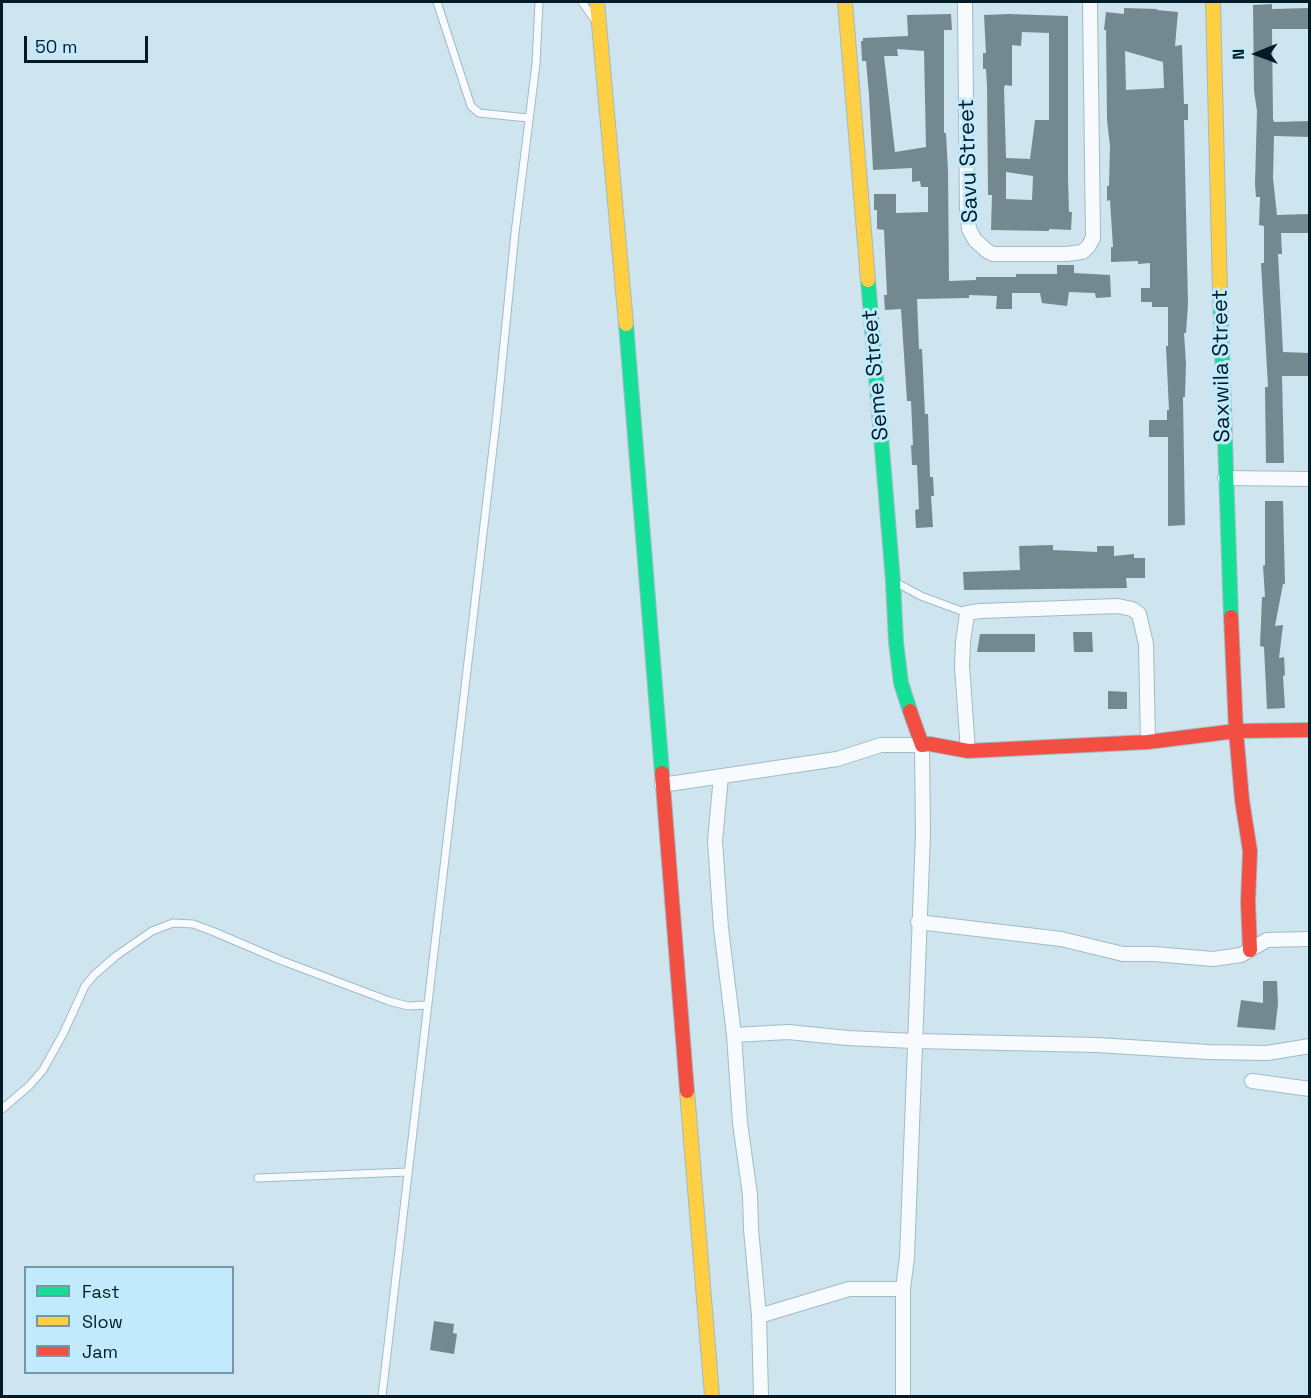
<!DOCTYPE html>
<style>
body{margin:0}
#map{position:relative;width:1311px;height:1398px;overflow:hidden;background:#cee5ef;font-family:"Space Grotesk",sans-serif}
canvas{display:block}
.frame{position:absolute;inset:0;border:3px solid #001c27;pointer-events:none}
.legend{position:absolute;left:24px;top:1266px;width:210px;height:108px;box-sizing:border-box;background:#c1ebfc;border:2px solid #7498a7;margin:0;padding:8px 10px;list-style:none;font-size:18px;color:#001c27}
.legend li{display:flex;align-items:center;gap:12px;height:30px}
.legend b{width:30px;border:2px solid #7498a7}
.north{position:absolute;left:1227px;top:24px;width:60px;height:60px;-webkit-text-stroke:4px #c1ebfc;paint-order:stroke;rotate:269deg;font-size:16px;font-weight:700;line-height:24px;text-align:center;color:#001c27}
.north::after{content:'';display:block;margin:auto;width:21px;height:27px;background:#001c27;clip-path:polygon(50% 0,100% 100%,50% 72%,0 100%)}
.scale{position:absolute;left:24px;top:36px;width:124px;height:27px;box-sizing:border-box;border:3px solid #001c27;border-top:0;padding-left:8px;font-size:18px;line-height:21px;white-space:nowrap;color:#001c27;-webkit-text-stroke:4px #c1ebfc;paint-order:stroke}
</style>
<div id="map">
<canvas width="1311" height="1398"></canvas>
<div class="frame"></div>
<ul class="legend">
<li><b style="height:8px;background:#16e098"></b>Fast</li>
<li><b style="height:8px;background:#ffcf43"></b>Slow</li>
<li><b style="height:8px;background:#f24e42"></b>Jam</li>
</ul>
<div class="north">N</div>
<div class="scale">50 m</div>
</div>
<script>
const ctx = document.querySelector('canvas').getContext('2d');
ctx.lineJoin = 'round';
function fillPath(path, color) { ctx.fillStyle = color; ctx.fill(path, 'evenodd'); }
const toPath = rows => new Path2D(rows.map(r => 'M' + r).join(''));
function strokePath(path, color, width, dash) { ctx.strokeStyle = color; ctx.lineWidth = width; ctx.lineCap = dash ? 'butt' : 'round'; ctx.setLineDash(dash || []); ctx.stroke(path); }
function write(font, color, halo, rows, align = 'center') {
  ctx.font = font + ' "Space Grotesk",sans-serif'; ctx.lineWidth = 6; ctx.setLineDash([]); ctx.textBaseline = 'middle'; ctx.strokeStyle = halo; ctx.fillStyle = color; for (const [text, x, y, turn = 0] of rows) {
    ctx.save(); ctx.translate(x, y); ctx.rotate((+turn || 0) * Math.PI / 180); ctx.textAlign = isNaN(turn) ? turn : align; if (halo) ctx.strokeText(text, 0, 0); ctx.fillText(text, 0, 0); ctx.restore();
  }
}
fillPath(toPath([
 [1272,4,1272,9,1310,8,1310,29,1272,29,1273,119,1274,122,1310,121,1310,137,1274,136,1273,178,1277,215,1310,214,1310,233,1281,233,1282,254,1278,254,1283,352,1310,353,1310,376,1282,376,1284,463,1266,463,1265,387,1268,387,1261,263,1264,263,1264,226,1259,225,1260,197,1256,197,1255,184,1257,111,1254,91,1253,5],
 [1124,8,1157,9,1157,10,1178,12,1175,46,1182,45,1184,104,1188,104,1188,120,1184,120,1188,304,1186,333,1184,333,1186,364,1185,397,1183,397,1185,525,1168,526,1168,437,1149,437,1149,420,1167,420,1167,410,1169,410,1166,346,1168,346,1168,307,1152,307,1152,302,1141,302,1141,288,1150,288,1150,263,1138,264,1138,261,1111,262,1111,247,1113,247,1110,200,1107,201,1107,186,1109,186,1110,146,1107,120,1106,30,1104,30,1106,12,1124,14],
 [1125,51,1163,62,1164,88,1126,90],
 [951,14,952,30,944,30,944,133,946,133,948,171,949,281,976,280,976,277,1016,277,1016,274,1057,274,1057,265,1074,265,1074,273,1110,275,1111,297,1096,298,1095,293,1069,292,1067,306,1042,303,1040,293,1012,293,1012,309,996,309,997,296,969,295,969,298,917,299,919,349,922,349,925,414,928,414,930,477,933,477,934,496,931,496,933,527,916,528,915,510,919,509,917,465,912,465,911,445,913,445,911,401,907,401,901,309,885,310,884,295,887,295,884,230,877,229,877,210,874,210,874,194,896,194,896,213,928,212,928,187,921,187,920,181,912,182,912,168,873,170,869,95,866,61,862,61,861,41,863,41,863,38,908,36,907,15],
 [897,49,924,51,926,147,895,152,884,56,898,56],
 [1009,14,1068,16,1068,178,1069,212,1072,212,1071,230,1049,229,1049,231,991,230,992,195,988,195,987,86,986,69,983,69,983,53,986,53,984,15],
 [1022,32,1049,33,1049,120,1035,120,1030,159,1006,158,1004,88,1005,85,1012,86,1012,45,1021,46],
 [1006,172,1033,176,1032,200,1006,199],
 [1265,501,1283,501,1285,584,1283,584,1275,626,1283,625,1279,658,1284,657,1285,675,1283,676,1285,708,1267,709,1264,647,1260,646,1262,597,1265,597,1263,566,1265,565],
 [1053,545,1053,550,1097,552,1097,546,1114,546,1114,556,1134,554,1134,558,1145,558,1145,578,1126,578,1127,588,964,590,963,572,1020,570,1019,546],
 [1073,632,1092,632,1093,652,1074,652],
 [980,634,1035,634,1035,652,977,652],
 [1108,691,1127,692,1127,709,1108,709],
 [1263,981,1277,981,1278,1004,1275,1030,1237,1027,1241,1000,1263,1003],
 [434,1321,454,1324,453,1333,457,1334,454,1354,430,1350]
]), '#74898f');
const lane = toPath([
 [437,2,471,106,479,113,528,118],
 [582,2,594,19],
 [895,582,921,596,967,613],
 [2,1109,29,1086,43,1070,63,1034,85,986,94,975,116,956,152,931,173,923,193,924,212,931,280,960,389,1001,408,1006,427,1005],
 [258,1178,408,1172],
 [382,1396,497,414,515,233,536,64,539,2]
]);
const street = toPath([
 [965,2,967,211,969,229,975,240,987,251,993,254,1066,254,1082,252,1088,247,1093,238,1090,2],
 [1225,478,1310,479],
 [968,751,962,666,963,642,967,613,980,611,1118,606,1132,609,1139,614,1146,644,1148,742],
 [721,776,715,841,721,928,734,1035,740,1123,750,1195,751,1229,759,1316,761,1396],
 [662,785,837,759,881,745,922,745,923,834,907,1257,903,1289,903,1396],
 [918,922,1061,939,1123,954,1154,954,1213,959,1241,955,1267,940,1310,939],
 [734,1035,788,1032,848,1038,914,1041,1097,1045,1208,1052,1267,1053,1310,1046],
 [1252,1081,1310,1089],
 [759,1316,849,1289,903,1289]
]);
const fast = toPath([
 [868,280,893,581,896,642,901,683,910,711],
 [1220,292,1231,617],
 [626,324,662,773]
]);
const slow = toPath([
 [597,2,626,324],
 [845,2,868,280],
 [1213,2,1220,292],
 [687,1091,712,1396]
]);
const jam = toPath([
 [1231,617,1236,731,1242,800,1250,851,1248,902,1250,950],
 [910,711,922,745,930,744,968,751,1148,742,1236,731,1310,730],
 [662,773,687,1091]
]);
strokePath(lane, '#a2bac4', 9);
strokePath(street, '#a2bac4', 16);
strokePath(fast, '#a2bac4', 16);
strokePath(slow, '#a2bac4', 16);
strokePath(jam, '#a2bac4', 16);
strokePath(lane, '#f8fbfd', 7);
strokePath(street, '#f8fbfd', 14);
strokePath(fast, '#16e098', 14);
strokePath(slow, '#ffcf43', 14);
strokePath(jam, '#f24e42', 14);
write('22px', '#001c27', '#c1ebfc', [
 ["Savu Street",969,161,-92],
 ["Saxwila Street",1222,366,-91],
 ["Seme Street",876,375,-95]
]);
</script>
